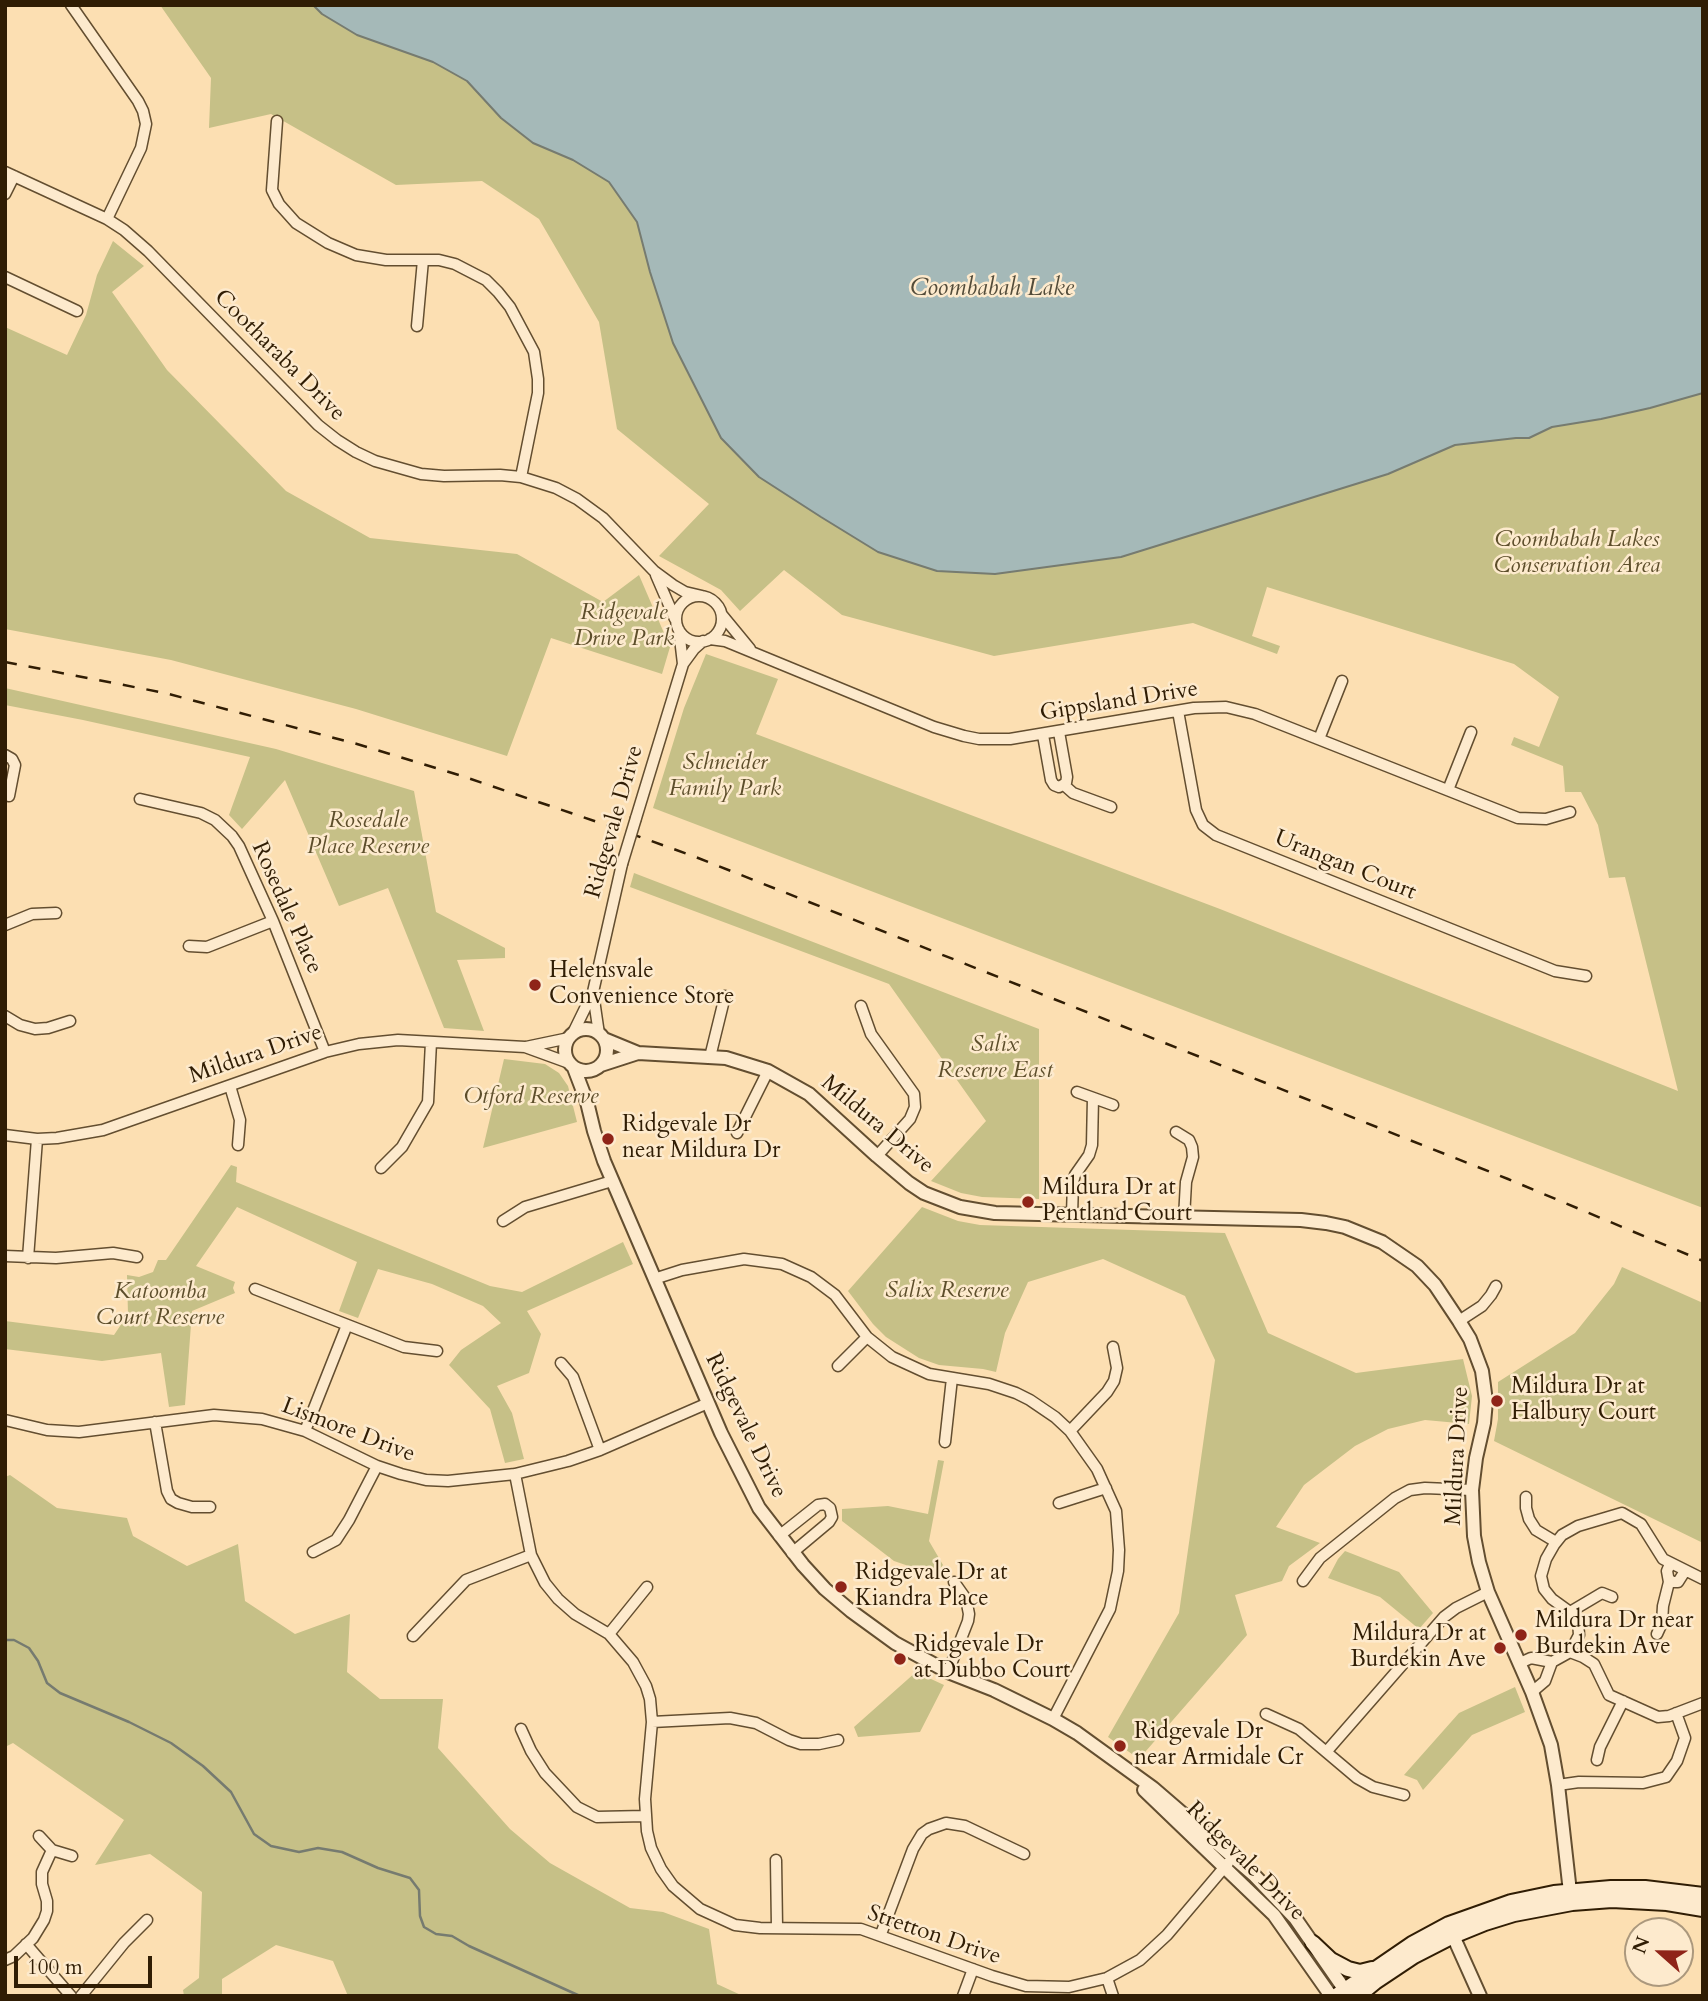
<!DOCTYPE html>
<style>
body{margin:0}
#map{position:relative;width:1708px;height:2001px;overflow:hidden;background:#fcdfb2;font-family:Cardo,serif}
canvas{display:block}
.frame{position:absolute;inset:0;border:7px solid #301d04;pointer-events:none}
.north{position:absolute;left:1624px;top:1917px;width:70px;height:70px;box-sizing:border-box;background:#fdeacd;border:2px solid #ab987d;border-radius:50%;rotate:291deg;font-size:19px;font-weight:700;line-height:28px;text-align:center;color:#301d04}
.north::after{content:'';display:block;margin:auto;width:24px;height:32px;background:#8f2418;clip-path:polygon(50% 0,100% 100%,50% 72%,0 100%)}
.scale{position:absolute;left:14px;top:1956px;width:138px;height:32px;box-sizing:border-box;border:4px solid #301d04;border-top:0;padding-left:9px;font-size:21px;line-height:24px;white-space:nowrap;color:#301d04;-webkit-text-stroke:5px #fdeacd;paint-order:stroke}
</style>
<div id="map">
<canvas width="1708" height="2001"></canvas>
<div class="frame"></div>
<div class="north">N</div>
<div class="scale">100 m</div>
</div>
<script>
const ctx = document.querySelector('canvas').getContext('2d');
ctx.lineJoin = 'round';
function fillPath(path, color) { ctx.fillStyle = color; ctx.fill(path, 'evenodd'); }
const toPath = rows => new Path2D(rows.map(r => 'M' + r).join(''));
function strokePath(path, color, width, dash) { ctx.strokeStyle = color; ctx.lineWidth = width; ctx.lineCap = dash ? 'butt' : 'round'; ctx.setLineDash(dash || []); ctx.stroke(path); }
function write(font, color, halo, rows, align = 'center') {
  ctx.font = font + ' Cardo,serif'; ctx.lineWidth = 5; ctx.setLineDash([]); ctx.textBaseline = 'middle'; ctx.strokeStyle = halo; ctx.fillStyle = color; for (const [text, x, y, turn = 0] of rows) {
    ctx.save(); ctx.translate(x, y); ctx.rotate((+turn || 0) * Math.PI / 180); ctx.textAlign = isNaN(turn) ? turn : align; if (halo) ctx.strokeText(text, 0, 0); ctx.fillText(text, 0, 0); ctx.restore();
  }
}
fillPath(toPath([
 [160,5,313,5,322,14,357,35,433,62,467,81,501,118,533,143,573,160,609,182,637,222,650,272,673,343,697,392,937,571,995,574,1121,557,1388,474,1455,445,1516,437,1529,438,1552,427,1601,419,1650,408,1703,393,1703,1208,653,808,684,708,706,654,778,679,756,734,1220,909,1678,1091,1625,877,1609,878,1598,825,1581,792,1565,792,1563,766,1511,745,1514,737,1539,747,1559,697,1514,664,1267,587,1252,636,1280,646,1277,654,1193,623,994,656,842,615,784,570,740,611,721,590,659,556,709,504,617,429,599,322,539,219,482,181,396,185,271,114,209,128,211,78],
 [113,241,144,266,112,292,167,370,286,491,370,538,517,554,603,602,639,575,670,647,662,674,551,638,507,756,356,709,171,660,5,629,5,327,67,355,86,315,97,275],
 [5,688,276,749,414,791,436,912,505,948,505,958,457,960,484,1031,444,1028,388,888,339,906,285,780,242,829,229,815,250,757,83,720,5,705],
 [634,873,1039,1029,1039,1199,982,1197,961,1193,931,1181,986,1121,889,984,630,887],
 [504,1059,545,1064,559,1073,568,1086,577,1122,483,1148],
 [231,1165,237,1167,236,1182,490,1286,522,1292,623,1242,633,1264,527,1311,541,1334,529,1373,497,1386,512,1413,524,1459,505,1463,490,1409,449,1365,461,1350,501,1323,483,1306,432,1284,378,1269,358,1318,339,1311,357,1262,237,1207,196,1266,235,1282,233,1288,235,1293,192,1311,185,1405,169,1407,161,1353,102,1361,5,1349,5,1321,114,1335,128,1314,127,1275,139,1277,153,1272,158,1260,166,1260],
 [922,1207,958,1221,980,1225,1225,1233,1268,1333,1356,1373,1463,1359,1472,1396,1469,1424,1425,1420,1388,1429,1355,1446,1304,1485,1276,1527,1320,1543,1289,1566,1282,1581,1235,1595,1247,1635,1139,1759,1108,1737,1179,1613,1215,1360,1185,1296,1103,1259,1028,1282,1005,1333,996,1372,983,1369,939,1365,919,1358,886,1337,873,1324,848,1291],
 [1622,1267,1703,1303,1703,1543,1494,1441,1498,1419,1498,1382,1575,1333,1614,1284],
 [938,1460,944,1461,929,1541,943,1565,935,1575,894,1561,842,1521,842,1509,888,1506,928,1514],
 [10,1475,57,1508,127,1518,133,1536,187,1566,238,1544,245,1601,295,1634,350,1614,347,1672,380,1699,443,1699,438,1748,510,1829,550,1863,630,1908,663,1912,709,1929,717,1984,743,1996,348,1996,333,1961,276,1945,222,1979,222,1996,184,1996,183,1990,199,1978,202,1892,150,1854,95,1865,124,1820,13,1743,5,1747,5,1477],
 [1345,1551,1399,1572,1433,1613,1419,1629,1380,1597,1328,1578,1338,1559],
 [916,1672,944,1685,920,1732,858,1737,854,1727],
 [1515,1687,1525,1712,1472,1735,1423,1790,1417,1780,1404,1775,1459,1713]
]), '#c6c087');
const water = toPath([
 [313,5,1703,5,1703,393,1650,408,1601,419,1552,427,1529,438,1516,438,1455,445,1388,474,1121,557,995,574,937,571,878,552,821,517,759,477,721,438,673,343,650,272,637,222,609,182,573,160,533,143,501,118,467,81,433,62,357,35,322,14,313,5]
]);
fillPath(water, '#a5b9b8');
strokePath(water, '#767b70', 2);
strokePath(toPath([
 [5,1640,14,1640,29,1648,38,1661,47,1683,60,1693,129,1722,171,1743,203,1766,231,1792,254,1834,271,1846,299,1852,318,1848,342,1852,378,1868,410,1878,419,1890,420,1916,424,1927,436,1934,452,1936,469,1946,580,1996]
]), '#767b70', 2.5);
const minor = toPath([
 [71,5,138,101,143,111,146,124,141,148,107,219],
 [277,121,272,190,279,204,296,223,328,243,356,255,386,260,439,260,455,264,486,280,498,292,510,307,534,352,538,379,538,393,521,477],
 [5,172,107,219,124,230,148,251,318,425,337,440,356,452,375,461,421,474,444,476,500,475,521,477,556,488,577,499,603,518,654,571,673,585,685,592,702,596],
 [5,194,14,176],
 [5,277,77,311],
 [417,326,423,260],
 [656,575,675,619],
 '676 619a23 23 0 1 1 46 0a23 23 0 1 1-46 0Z',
 [722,615,750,649],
 [679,630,683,664],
 [710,639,725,641,934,727,964,736,979,739,1010,739,1194,708,1226,707,1255,714,1518,818,1546,819,1570,812],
 [1178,711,1196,810,1203,825,1216,835,1555,971,1586,976],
 [1043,735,1051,780,1054,785,1059,787,1066,783,1067,777,1059,732],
 [1319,739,1342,681],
 [5,755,12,759,15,765,9,796],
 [1064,785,1073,793,1111,807],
 [1448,790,1471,732],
 [140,799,201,813,215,820,232,836,239,846,273,921,325,1052],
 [636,818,683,664,694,649,703,641],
 [5,925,32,914,56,913],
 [189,946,207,947,273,921],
 [593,993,599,1034],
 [861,1006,871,1034,914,1094,915,1107,910,1119,877,1156],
 [5,1016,20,1025,35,1029,48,1028,70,1021],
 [573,1033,593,992,622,864],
 [526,1047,569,1038],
 [710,1057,725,996],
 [230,1086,240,1120,238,1145],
 [1077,1092,1113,1105],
 [1176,1132,1189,1140,1192,1147,1193,1157,1186,1182,1184,1218],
 [737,1133,768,1071],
 [5,1135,37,1139,57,1138,103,1130,325,1052,359,1044,398,1040,525,1047,569,1063],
 [381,1168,402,1147,428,1102,431,1042],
 [1072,1215,1073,1182,1075,1175,1089,1155,1092,1145,1093,1098],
 [503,1221,525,1207,612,1181],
 [5,1256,56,1258,113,1253,137,1257],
 [28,1258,37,1139],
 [654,1279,682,1270,744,1259,782,1264,811,1277,835,1295,867,1337,892,1357,929,1374,989,1384,1016,1393,1030,1400,1055,1417,1070,1431,1097,1469,1116,1511,1119,1550,1118,1571,1110,1609,1053,1719],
 [255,1289,404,1347,437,1351],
 [1459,1321,1482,1306,1491,1295,1496,1286],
 [561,1363,573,1377,600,1450],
 [838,1366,867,1337],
 [5,1420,47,1430,79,1432,214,1415,262,1419,305,1431,377,1466,401,1474,426,1480,448,1481,515,1474,568,1461,600,1450,708,1403],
 [155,1422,167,1491,171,1499,178,1503,192,1507,210,1507],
 [305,1431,347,1325],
 [1070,1431,1107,1392,1114,1381,1117,1368,1113,1347],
 [945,1442,952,1378],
 [515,1474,531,1555,545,1583,558,1599,575,1614,609,1634,633,1662,646,1686,650,1699,652,1722,645,1799,647,1831,651,1848,661,1869,673,1886,700,1909,735,1925,760,1928,861,1929,992,1976,1026,1986,1069,1987,1107,1978,1140,1960,1167,1935,1228,1863],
 [1526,1497,1526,1508,1529,1519,1536,1530,1556,1542],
 [1059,1503,1106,1488],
 [779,1536,818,1505,825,1504,830,1508,832,1517,829,1522,792,1553],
 [313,1552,336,1540,349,1520,377,1466],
 [1669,1579,1672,1582,1678,1582,1685,1571],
 [1303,1581,1320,1558,1395,1498,1410,1490,1425,1488,1472,1490],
 [1570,1612,1602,1593,1612,1597],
 [609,1634,647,1587],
 [1657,1634,1662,1623,1663,1606,1669,1582,1667,1571,1670,1564],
 [413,1636,466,1580,531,1555],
 [1570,1652,1583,1657,1594,1664,1609,1695,1658,1717,1669,1716,1703,1703],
 [1520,1663,1531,1658,1552,1662],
 [948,1672,968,1621,969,1614,966,1599,954,1582],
 [1532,1692,1545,1681,1552,1662,1570,1652,1579,1635,1578,1621,1570,1612,1552,1599,1544,1589,1541,1576,1546,1559,1554,1545,1562,1535,1578,1526,1622,1513,1641,1524,1663,1559,1703,1579],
 [1266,1714,1299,1729,1357,1778,1373,1787,1404,1795],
 [652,1722,730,1718,756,1723,789,1740,801,1744,819,1744,838,1740],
 [521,1729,531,1751,545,1773,577,1807,597,1817,645,1816],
 [1327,1751,1444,1617,1456,1608,1488,1592],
 [1597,1760,1600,1747,1623,1701],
 [1558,1785,1579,1782,1643,1783,1666,1777,1677,1761,1685,1738,1676,1713],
 [39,1836,52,1850,72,1856],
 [776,1860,777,1927],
 [881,1934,913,1849,922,1834,929,1829,946,1823,965,1826,1024,1854],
 [26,1944,71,1996],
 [5,1960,14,1956,33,1938,44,1920,47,1911,47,1901,42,1884,42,1872,52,1850],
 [1107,1978,1113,1996],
 [81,1996,124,1943,147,1920],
 [963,1996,973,1969]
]);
const tertiary = toPath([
 '565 1050a21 21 0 1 1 42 0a21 21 0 1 1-42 0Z',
 [604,1039,638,1053,726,1058,768,1071,809,1094,877,1156,909,1183,924,1193,960,1207,995,1213,1301,1220,1326,1223,1345,1227,1382,1242,1417,1266,1435,1285,1459,1321,1470,1339,1482,1371,1486,1401,1484,1423,1476,1458,1472,1490,1474,1536,1479,1562,1488,1592,1532,1692,1551,1745,1558,1785,1571,1901],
 [601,1065,638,1053],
 [574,1068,587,1102,594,1131,604,1161,721,1433,759,1508,803,1565,825,1589,851,1611,895,1643,948,1672,994,1690,1053,1719,1077,1733,1153,1788,1255,1876,1295,1918,1349,1996],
 [1144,1790,1274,1915,1331,1996],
 [1450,1929,1480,1996]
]);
const secondary = toPath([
 [1313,1943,1331,1960,1348,1969,1360,1972,1372,1969],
 [1336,1996,1412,1944,1449,1924,1511,1902,1554,1893,1611,1888,1645,1888,1703,1895],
 [1358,1996,1375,1982,1414,1956,1453,1936,1485,1923,1514,1914,1572,1903,1612,1900,1667,1903,1703,1909]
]);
strokePath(minor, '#634e30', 13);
strokePath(tertiary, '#634e30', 16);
strokePath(secondary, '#301d04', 18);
strokePath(minor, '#fdeacd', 10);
strokePath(tertiary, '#fdeacd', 12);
strokePath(secondary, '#fdeacd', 14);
strokePath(toPath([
 [5,662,165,693,357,744,459,775,615,828,693,856,1508,1179,1703,1261]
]), '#301d04', 2.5, [12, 12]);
const minorBridge = toPath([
 [622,864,636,818]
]);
strokePath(minorBridge, '#634e30', 13, []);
strokePath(minorBridge, '#fdeacd', 10);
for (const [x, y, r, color] of [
 [535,985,7,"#8f2418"],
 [608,1139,7,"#8f2418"],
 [1028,1202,7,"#8f2418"],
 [1497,1401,7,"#8f2418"],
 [841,1587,7,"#8f2418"],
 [1521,1635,7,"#8f2418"],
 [1500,1648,7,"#8f2418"],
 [900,1659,7,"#8f2418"],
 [1120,1746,7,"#8f2418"]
]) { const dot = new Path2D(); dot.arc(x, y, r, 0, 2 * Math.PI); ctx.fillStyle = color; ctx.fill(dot); strokePath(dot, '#fdeacd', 2.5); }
write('23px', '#301d04', '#fdeacd', [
 ["Cootharaba Drive",279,356,45],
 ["Gippsland Drive",1119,702,-9],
 ["Ridgevale Drive",615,822,-74],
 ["Urangan Court",1345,866,22],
 ["Rosedale Place",286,908,66],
 ["Mildura Drive",256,1055,-19],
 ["Mildura Drive",877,1125,40],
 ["Ridgevale Drive",745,1426,64],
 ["Lismore Drive",348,1431,21],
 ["Mildura Drive",1458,1456,-87],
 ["Ridgevale Drive",1245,1862,45],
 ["Stretton Drive",934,1936,19]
]);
write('italic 23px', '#5d4e2b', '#fdeacd', [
 ["Coombabah Lakes",1577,541],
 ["Conservation Area",1577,567],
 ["Ridgevale",624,614],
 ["Drive Park",624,640],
 ["Schneider",725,764],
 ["Family Park",725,790],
 ["Rosedale",368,822],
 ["Place Reserve",368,848],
 ["Salix",995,1046],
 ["Reserve East",995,1072],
 ["Otford Reserve",531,1098],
 ["Salix Reserve",947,1292],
 ["Katoomba",160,1293],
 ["Court Reserve",160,1319]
]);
write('23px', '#301d04', '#fdeacd', [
 ["Helensvale",549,972],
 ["Convenience Store",549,998],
 ["Ridgevale Dr",622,1126],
 ["near Mildura Dr",622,1152],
 ["Mildura Dr at",1042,1189],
 ["Pentland Court",1042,1215],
 ["Mildura Dr at",1511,1388],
 ["Halbury Court",1511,1414],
 ["Ridgevale Dr at",855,1574],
 ["Kiandra Place",855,1600],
 ["Mildura Dr near",1535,1622],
 ["Burdekin Ave",1535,1648],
 ["Mildura Dr at",1486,1635,"right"],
 ["Burdekin Ave",1486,1661,"right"],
 ["Ridgevale Dr",914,1646],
 ["at Dubbo Court",914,1672],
 ["Ridgevale Dr",1134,1733],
 ["near Armidale Cr",1134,1759]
], 'left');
write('italic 24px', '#534c3a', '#fdeacd', [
 ["Coombabah Lake",992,289]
]);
</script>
